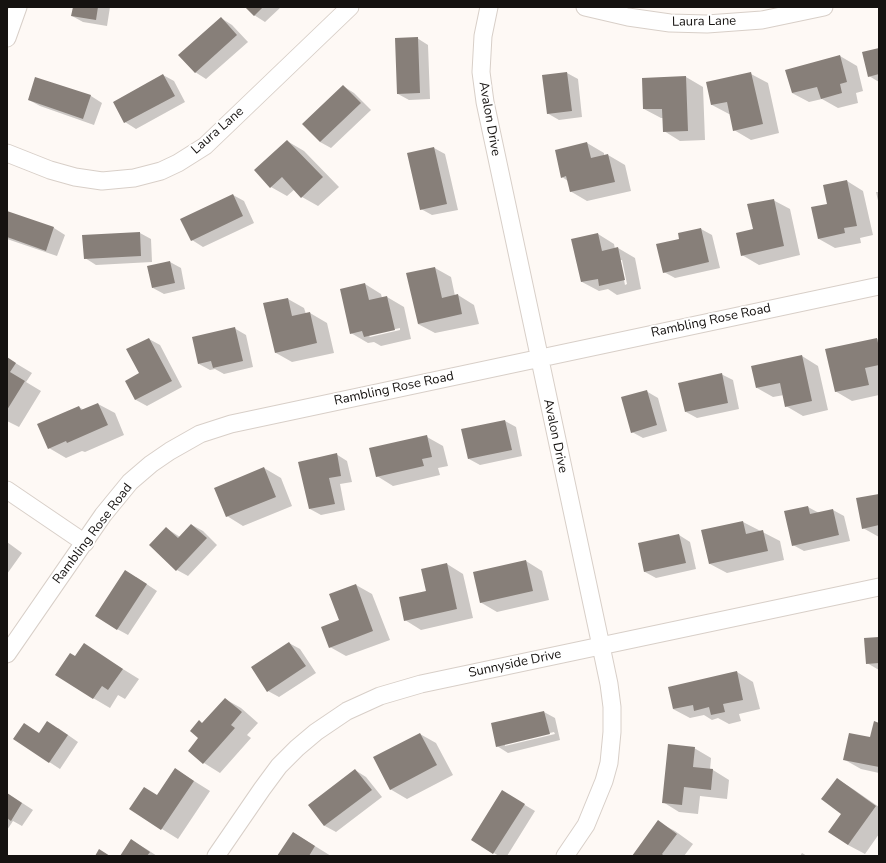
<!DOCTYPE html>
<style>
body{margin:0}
#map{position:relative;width:886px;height:863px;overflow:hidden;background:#fef9f5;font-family:"Nunito Sans",sans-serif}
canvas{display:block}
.frame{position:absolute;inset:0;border:8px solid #151210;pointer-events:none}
</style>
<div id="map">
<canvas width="886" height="863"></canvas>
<div class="frame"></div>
</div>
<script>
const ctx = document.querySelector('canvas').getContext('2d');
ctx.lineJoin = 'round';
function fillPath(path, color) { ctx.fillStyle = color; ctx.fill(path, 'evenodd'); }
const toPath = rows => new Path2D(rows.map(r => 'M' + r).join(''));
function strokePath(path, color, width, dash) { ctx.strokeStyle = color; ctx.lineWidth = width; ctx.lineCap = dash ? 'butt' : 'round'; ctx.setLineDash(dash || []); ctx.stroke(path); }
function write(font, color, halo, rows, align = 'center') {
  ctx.font = font + ' "Nunito Sans",sans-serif'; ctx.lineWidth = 4; ctx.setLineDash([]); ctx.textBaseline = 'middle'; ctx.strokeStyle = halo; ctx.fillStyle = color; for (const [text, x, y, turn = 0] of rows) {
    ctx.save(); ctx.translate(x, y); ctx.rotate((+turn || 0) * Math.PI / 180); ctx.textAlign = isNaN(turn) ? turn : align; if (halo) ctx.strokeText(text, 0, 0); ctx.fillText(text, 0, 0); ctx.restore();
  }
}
fillPath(toPath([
 [74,7,110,7,107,26,83,22,72,16],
 [247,7,281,7,265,22,254,15],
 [221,18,232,25,248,42,206,79,195,72],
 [417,38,428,45,430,99,409,100,398,94],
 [879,49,879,82,869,76],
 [840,56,857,66,863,91,856,93,858,103,838,108,822,99,809,102,792,93],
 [567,73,578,79,582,117,559,120,547,113],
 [751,74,768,83,779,133,751,140,734,130,731,114,729,114,712,105,708,83],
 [163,75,174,81,185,102,136,129,125,122],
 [686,77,703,87,705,140,680,141,664,131,663,118,661,118,644,109,643,79],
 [36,78,91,96,102,103,94,125,40,106,29,100],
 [343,86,354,93,371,110,331,148,320,142],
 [287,141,304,151,339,187,318,206,302,197,295,189,287,196,271,187],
 [587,143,604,153,604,156,608,155,625,165,631,191,587,201,570,191,568,181,562,177],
 [434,148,445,154,458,210,432,215,421,209],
 [847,181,863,191,873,235,860,238,861,243,835,248,819,239,828,204],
 [876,192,879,192,879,205],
 [233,195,244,201,254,223,203,247,192,240],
 [773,200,790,209,800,255,759,265,742,255,754,230],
 [7,212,54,228,65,235,57,256,7,239],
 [701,229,712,235,720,268,675,278,664,272,680,239],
 [140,233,151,239,152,262,96,265,85,258],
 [598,234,614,244,615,249,618,248,635,258,641,289,617,295,608,289,599,291,582,282],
 [620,260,622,260,627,284,625,285],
 [170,262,181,268,185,289,164,294,153,288],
 [435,268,451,277,455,296,458,295,474,305,479,324,435,333,418,324],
 [365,284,381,294,382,298,387,297,404,307,411,339,381,346,374,342,368,343,351,333],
 [400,328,400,330,370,337,368,335],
 [288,299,304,308,306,314,310,313,327,323,334,353,292,362,276,353],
 [234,328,246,335,253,367,224,374,215,369,210,370,199,364],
 [149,339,160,345,182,387,147,406,136,400,126,381,140,374],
 [877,339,879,340,879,395,852,401,835,391],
 [802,356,818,366,828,410,803,416,786,406,784,395,773,397,757,388],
 [7,358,32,373,26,382,41,391,19,427,7,421],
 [721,374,733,380,739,409,697,418,686,412],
 [646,391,658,398,667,431,643,438,632,432],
 [98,404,115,413,124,435,85,452,82,451,66,458,49,448,79,407,84,410],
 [505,421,516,427,522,456,480,465,469,459],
 [427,437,443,446,448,466,438,468,440,475,393,486,377,476],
 [336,454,347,461,352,482,340,484,345,510,321,515,310,509],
 [264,468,281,478,292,506,243,526,227,516],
 [879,495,879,537,863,528],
 [808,507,819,513,833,510,844,516,850,541,804,551,793,545],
 [743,522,780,541,784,560,727,573,710,564,703,531],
 [192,525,203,531,217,545,188,576,177,570,166,528,180,537],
 [679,535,690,542,696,569,656,578,645,572,639,544],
 [7,542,22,553,7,574],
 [526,561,542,571,549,600,497,612,480,602],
 [447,564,463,574,473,618,421,630,405,620],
 [136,577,157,591,128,635,117,629],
 [356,585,372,594,390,640,346,656,330,647],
 [879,638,879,670,867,663],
 [289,643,300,649,316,673,279,697,268,691],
 [84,645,139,679,125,699,118,695,110,708,93,698,76,657],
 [737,672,753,682,760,709,739,714,741,721,729,724,718,718,712,720,704,715,690,718,673,709],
 [225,699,241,708,258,723,247,735,251,738,220,773,204,763,189,751,200,738,203,724],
 [544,712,555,718,560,740,508,753,497,746],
 [554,732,555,734,505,746,505,744],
 [879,724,879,773,861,769,845,760,871,738],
 [58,728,78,742,60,769,14,739],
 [420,734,436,743,453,775,407,799,390,789],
 [694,748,711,758,710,770,713,770,729,780,727,799,700,796,698,814,679,812,663,802],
 [175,769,210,791,178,839,130,809,157,796],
 [355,770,366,777,382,797,336,832,325,826,310,805],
 [837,779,853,789,879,807,879,834,865,854,848,845],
 [7,793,33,810,22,826,13,821,7,830],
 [513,798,535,811,507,856,499,856,472,840],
 [658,822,675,831,693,844,684,856,633,856],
 [294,833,310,843,331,856,279,856],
 [131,840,148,850,157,856,121,856],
 [802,853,807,856,800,856]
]), '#0003');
fillPath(toPath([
 [73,7,98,7,96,20,71,16],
 [245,7,263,7,254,16],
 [221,17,237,35,195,73,178,55],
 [418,37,420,93,397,94,395,38],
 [879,48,879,74,868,77,862,52],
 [840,55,847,82,840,84,842,93,821,99,817,87,792,93,785,70],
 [567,72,572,111,547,114,542,75],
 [751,72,763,124,733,131,727,102,711,105,706,82],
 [163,74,175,96,124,123,113,102],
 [686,76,688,131,663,132,662,109,643,109,642,78],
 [35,77,91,95,83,119,28,100],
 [343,85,361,103,320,142,302,124],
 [287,140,323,177,301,198,282,177,270,188,254,170],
 [587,142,591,158,608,154,615,182,570,192,566,176,561,178,555,150],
 [434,147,447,204,420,210,407,153],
 [847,180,857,226,844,228,845,233,818,239,811,207,827,204,823,185],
 [233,194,243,216,191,241,180,219],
 [774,199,784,246,741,256,736,233,753,229,747,204],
 [7,211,54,227,46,251,7,237],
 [701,228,709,262,663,273,656,244,679,239,678,233],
 [140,232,141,256,84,259,82,235],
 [598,233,602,251,618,247,625,280,599,286,598,279,581,282,571,239],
 [170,261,175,283,152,288,147,266],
 [435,267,442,298,458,294,462,314,418,324,406,273],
 [365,283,369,300,387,296,395,330,364,337,362,331,350,334,340,289],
 [288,298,292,316,310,312,317,343,275,353,263,303],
 [235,327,243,361,213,368,211,361,198,364,192,337],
 [149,338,172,381,135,400,125,381,139,373,126,349],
 [877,338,879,348,879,365,865,368,869,385,835,392,825,349],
 [802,355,812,401,785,407,780,383,756,388,751,366],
 [7,357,16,363,10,372,25,381,7,410],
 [722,373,728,403,685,412,678,383],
 [647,390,657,425,631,433,621,397],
 [98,403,108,425,67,443,66,441,48,449,37,424,79,406,81,410],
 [505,420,512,450,468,459,461,429],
 [427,435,432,457,422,459,424,466,376,477,369,448],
 [337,453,341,476,329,478,335,504,309,509,298,462],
 [264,467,276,497,226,517,214,488],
 [879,494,879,525,862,529,856,498],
 [808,506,810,514,833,509,839,535,792,546,784,511],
 [743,521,746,534,763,530,768,551,709,564,701,530],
 [191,524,207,538,176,571,149,545,166,527,178,538],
 [679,534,686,563,644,572,638,543],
 [526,560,533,591,480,603,473,572],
 [447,563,457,609,404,621,399,597,426,591,421,569],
 [125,570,147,584,117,630,95,616],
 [356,584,373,631,329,648,321,627,339,620,329,594],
 [879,637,879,663,866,664,864,638],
 [289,642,306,666,267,692,251,667],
 [84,643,123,669,108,690,102,686,93,699,55,675,70,653,75,656],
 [737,671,743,700,723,704,725,712,711,715,709,707,694,711,693,705,673,709,668,687],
 [225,698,242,712,231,725,235,728,203,764,188,751,198,738,190,731,199,720,202,723],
 [544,711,550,734,496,747,491,723],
 [47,721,68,735,49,763,13,739,24,723,39,733],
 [874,721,879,723,879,767,843,760,849,733,870,737],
 [420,733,437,765,390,790,373,757],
 [668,744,695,747,693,767,713,769,711,790,684,787,682,805,662,803],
 [175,768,194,781,161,830,129,809,144,787,157,795],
 [355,769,372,790,324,826,308,805],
 [837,778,876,806,848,845,828,832,841,814,821,799],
 [502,790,525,804,493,854,471,840],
 [7,793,22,803,11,821,7,818],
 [658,820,677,834,662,854,664,856,632,856],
 [293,832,315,846,309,856,277,856],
 [131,839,150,852,147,856,120,856],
 [99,849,110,856,95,856]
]), '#877f79');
const street = toPath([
 [489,7,483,36,481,72,485,102,601,646,609,684,612,707,612,732,609,763,604,781,586,825,565,856],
 [585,7,628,17,670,23,707,24,762,20,824,7],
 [7,38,18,7],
 [7,153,50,170,75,177,102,181,134,178,161,171,178,163,205,146,350,7],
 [7,490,85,543],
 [7,654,103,515,130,482,151,464,170,451,200,434,231,424,879,286],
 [216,856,262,789,279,766,297,748,316,732,347,711,380,696,421,684,879,587]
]);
strokePath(street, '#d8cfc8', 19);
strokePath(street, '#fff', 17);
write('13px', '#151210', '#fff', [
 ["Laura Lane",704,22,-1],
 ["Avalon Drive",489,119,80],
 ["Laura Lane",218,131,-41],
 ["Rambling Rose Road",711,321,-12],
 ["Rambling Rose Road",394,389,-12],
 ["Avalon Drive",555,436,78],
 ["Rambling Rose Road",93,534,-53],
 ["Sunnyside Drive",515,664,-12]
]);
</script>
